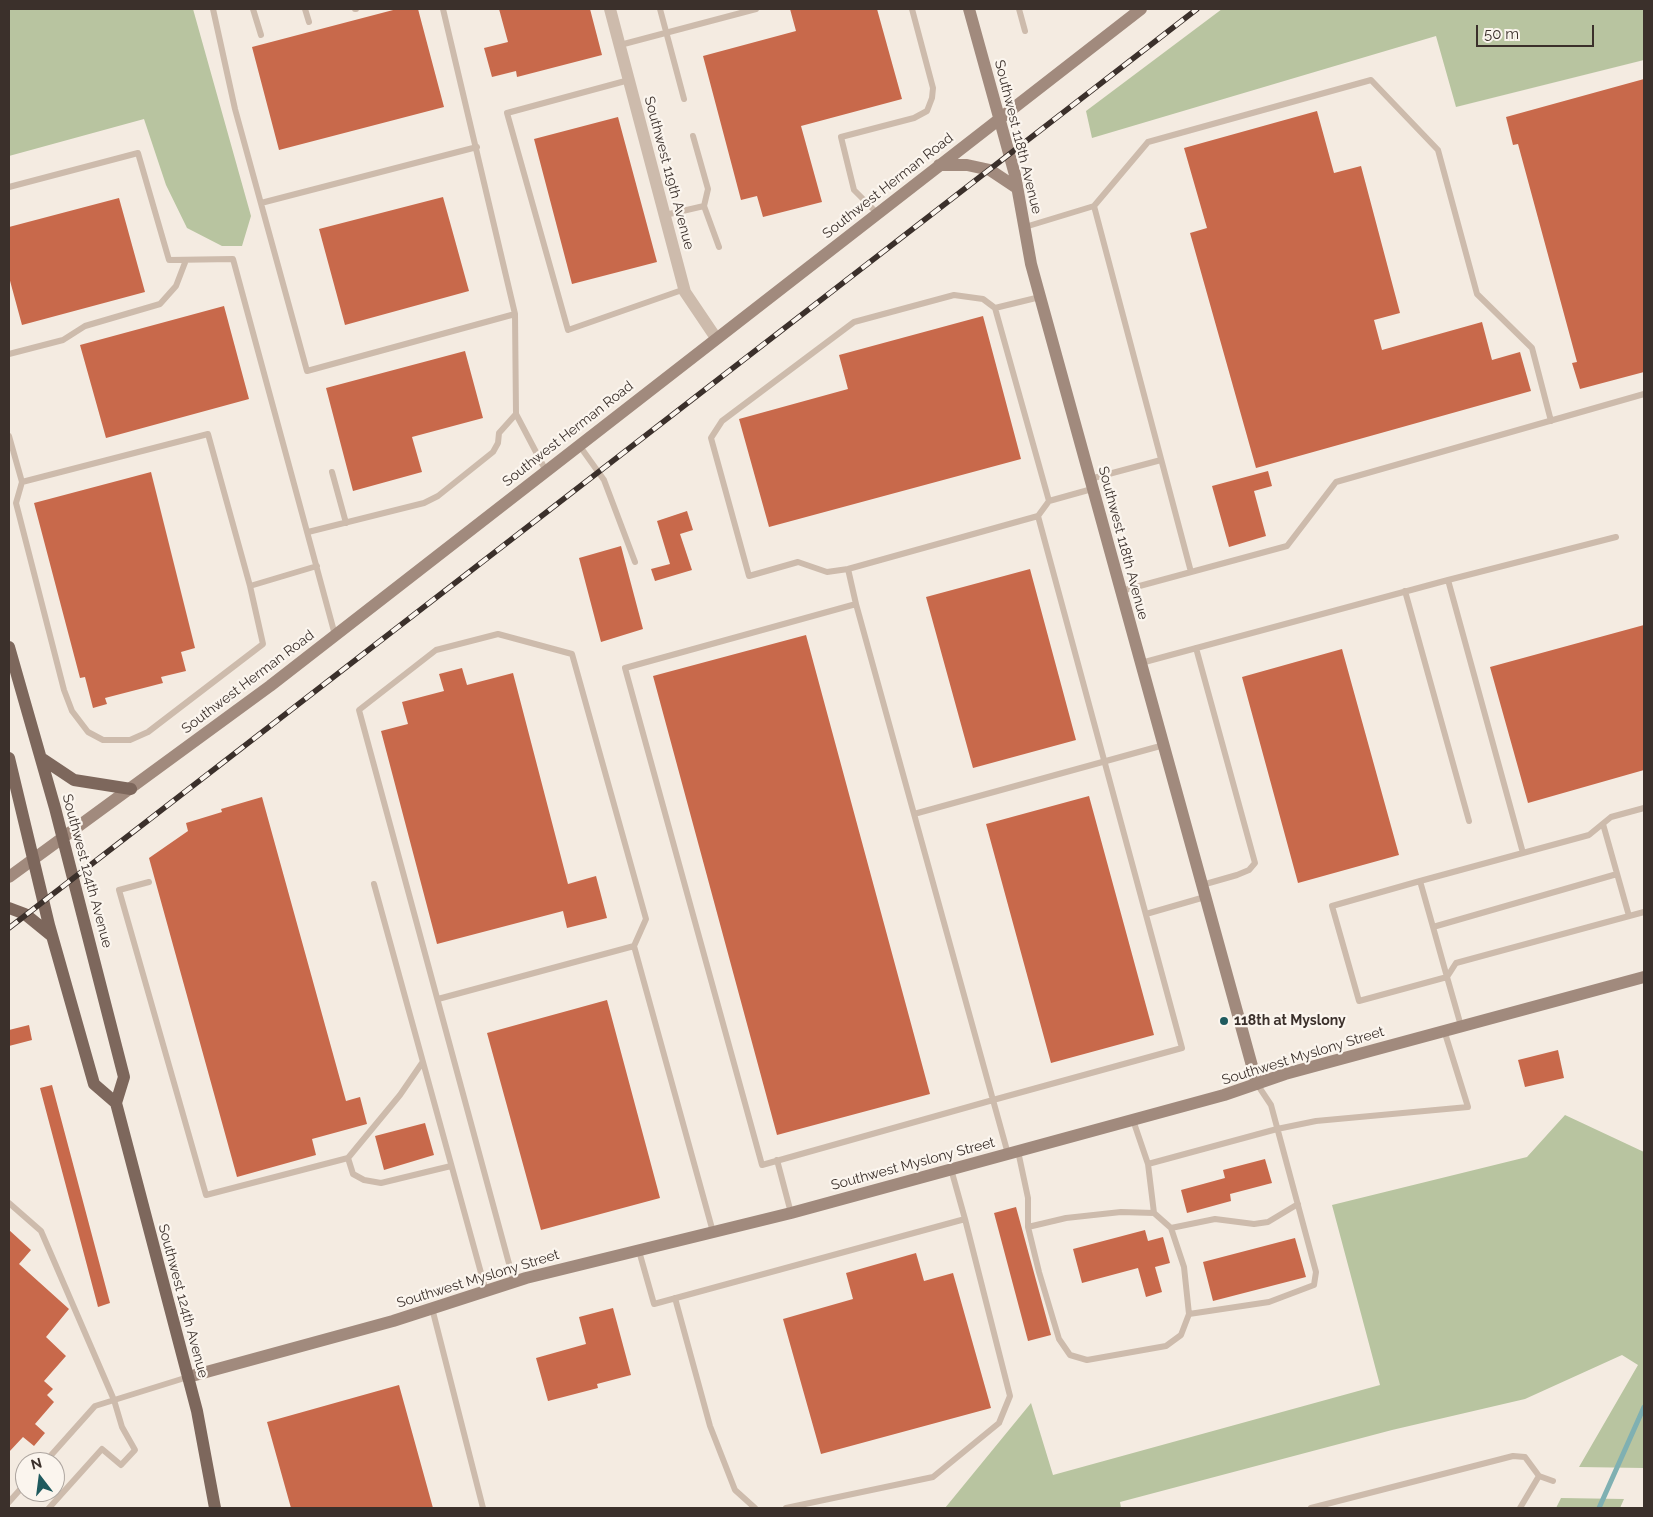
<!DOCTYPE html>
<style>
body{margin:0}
#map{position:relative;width:1653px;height:1517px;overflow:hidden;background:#f4ebe1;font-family:Raleway,sans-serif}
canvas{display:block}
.frame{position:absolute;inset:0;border:10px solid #3b302b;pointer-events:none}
.north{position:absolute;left:15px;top:1452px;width:50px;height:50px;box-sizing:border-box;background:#fbf5ee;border:1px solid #aea6a0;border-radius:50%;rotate:345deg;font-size:14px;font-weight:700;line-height:20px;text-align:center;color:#3b302b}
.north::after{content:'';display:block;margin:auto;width:18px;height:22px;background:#1f5a5e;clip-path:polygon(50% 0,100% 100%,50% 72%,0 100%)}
.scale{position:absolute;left:1476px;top:25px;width:118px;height:22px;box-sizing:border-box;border:2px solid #3b302b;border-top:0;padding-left:6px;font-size:15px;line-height:18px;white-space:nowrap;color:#3b302b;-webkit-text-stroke:4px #fbf5ee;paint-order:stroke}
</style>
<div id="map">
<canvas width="1653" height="1517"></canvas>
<div class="frame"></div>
<div class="north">N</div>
<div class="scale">50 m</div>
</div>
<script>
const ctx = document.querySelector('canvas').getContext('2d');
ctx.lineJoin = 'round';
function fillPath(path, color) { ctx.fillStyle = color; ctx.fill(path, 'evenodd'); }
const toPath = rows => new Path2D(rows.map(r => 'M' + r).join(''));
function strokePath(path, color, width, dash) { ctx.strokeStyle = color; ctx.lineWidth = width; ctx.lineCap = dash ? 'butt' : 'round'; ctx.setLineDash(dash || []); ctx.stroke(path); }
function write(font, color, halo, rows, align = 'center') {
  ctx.font = font + ' Raleway,sans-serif'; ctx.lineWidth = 4.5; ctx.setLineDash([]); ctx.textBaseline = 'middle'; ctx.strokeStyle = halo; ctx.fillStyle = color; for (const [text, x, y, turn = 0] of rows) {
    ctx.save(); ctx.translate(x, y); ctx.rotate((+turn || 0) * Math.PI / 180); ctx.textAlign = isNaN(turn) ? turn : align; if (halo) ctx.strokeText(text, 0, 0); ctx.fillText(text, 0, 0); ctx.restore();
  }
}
fillPath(toPath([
 [9,9,193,9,251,216,242,246,222,246,187,228,166,185,144,119,9,156],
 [1222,9,1644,9,1644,60,1456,107,1436,36,1092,138,1086,111],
 [1565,1115,1644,1152,1644,1468,1579,1467,1638,1365,1622,1355,1525,1399,1392,1430,1120,1502,1121,1508,945,1508,1031,1403,1053,1475,1380,1385,1332,1205,1527,1157],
 [1561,1498,1624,1499,1620,1508,1556,1508]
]), '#b8c4a0');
strokePath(toPath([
 [1599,1508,1644,1407]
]), '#7fb0b2', 5);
fillPath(toPath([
 [397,9,418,9,444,107,279,150,252,47],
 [499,9,590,9,602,55,517,77,516,71,492,77,484,48,508,42],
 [790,9,877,9,902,99,801,126,822,202,763,217,757,196,741,200,703,56,796,31],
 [1644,79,1644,372,1580,389,1572,363,1577,362,1518,144,1513,145,1506,117],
 [1317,111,1334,173,1361,166,1400,313,1374,320,1382,350,1482,322,1492,360,1520,352,1531,391,1256,468,1190,233,1207,228,1184,148],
 [618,117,657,262,572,284,534,139],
 [443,197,469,291,345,325,319,229],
 [119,198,145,292,22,325,9,277,9,227],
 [224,306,249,399,106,438,80,345],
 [983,316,1021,459,769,527,739,419,848,389,839,355],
 [465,351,483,418,412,437,422,472,353,491,326,388],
 [1268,471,1272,486,1254,491,1266,536,1229,547,1212,486],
 [151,472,195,648,181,652,186,671,161,677,163,683,105,698,107,704,93,708,85,677,80,678,34,503],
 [687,511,693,530,680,534,692,570,655,581,651,569,670,564,657,521],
 [621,546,643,629,601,642,579,558],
 [1030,569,1076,740,973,768,926,597],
 [1644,625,1644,770,1528,803,1490,667],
 [806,635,930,1094,777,1135,653,676],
 [1342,649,1399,855,1298,883,1242,677],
 [462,668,467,685,513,673,568,884,596,876,607,918,567,928,563,911,437,944,381,731,408,724,402,702,444,691,439,674],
 [1089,796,1154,1035,1051,1063,986,824],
 [262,797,346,1101,360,1097,367,1124,312,1139,316,1155,237,1177,149,858,188,831,186,823,222,812,221,809],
 [607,1000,660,1198,541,1230,487,1033],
 [29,1025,32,1040,9,1046,9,1030],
 [1558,1050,1564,1078,1525,1087,1518,1060],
 [52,1085,110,1303,98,1307,40,1088],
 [425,1123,434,1155,384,1170,375,1136],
 [1265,1159,1272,1183,1230,1194,1231,1201,1187,1213,1181,1190,1225,1178,1223,1170],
 [1016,1207,1051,1335,1028,1341,994,1213],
 [9,1230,31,1250,19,1264,69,1309,46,1337,66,1356,44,1381,53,1389,47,1395,54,1402,35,1424,45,1433,34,1446,23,1437,9,1452],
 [1145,1230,1148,1241,1163,1237,1170,1263,1155,1267,1162,1292,1146,1297,1138,1268,1082,1283,1073,1249],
 [1295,1238,1306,1277,1213,1301,1203,1262],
 [916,1253,924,1281,953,1273,991,1408,821,1454,783,1319,853,1299,846,1273],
 [613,1308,631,1375,597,1384,598,1388,548,1401,536,1358,586,1344,579,1317],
 [399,1385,433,1508,291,1508,267,1422]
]), '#c8694b');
strokePath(toPath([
 [213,9,235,109,307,371,515,314],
 [253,9,261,35],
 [305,9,309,22],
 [355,9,356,9],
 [443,9,515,314,516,414,546,471],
 [660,9,684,99],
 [1019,9,1025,31],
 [620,45,756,9],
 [629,80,507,113,568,330,685,289],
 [9,187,138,153,169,260,233,259,335,635],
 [261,203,477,147],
 [704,206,719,247],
 [1094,206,1148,142,1371,80,1438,150,1477,294,1532,348,1551,421],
 [877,213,854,190,841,137,914,118,927,111,932,98,933,88,912,9],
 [665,215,704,206,708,189,693,136],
 [1025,227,1094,206,1191,572],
 [995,308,1040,297],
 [9,354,63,340,85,326,160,304,176,286,186,260],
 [9,436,22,482,208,434,250,586,317,566],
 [579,445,604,480,635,562],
 [332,472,346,523],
 [1090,479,1161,460],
 [22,482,16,503,64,690,72,711,88,732,103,740,130,740,148,732,263,644,250,586],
 [1038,516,1049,501,1092,489],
 [308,532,424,503,438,496,493,452,498,443,499,433,516,414],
 [848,569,856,604],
 [1448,580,1616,537],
 [1121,591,1287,546,1336,482,1644,394],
 [1405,591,1469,821],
 [1196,648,1255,863,1249,870,1237,875,1202,885],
 [1141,663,1448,580,1523,853],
 [914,814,1164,745],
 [1603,824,1629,916],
 [1420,881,1589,835,1611,817,1644,808],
 [149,882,119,890,206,1195,348,1158,353,1174,364,1180,381,1183,451,1166],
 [374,884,486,1291],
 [1146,914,1205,897],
 [1433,927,1617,874],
 [438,999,634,946],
 [1461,1026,1447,977,1433,927,1420,881,1332,906,1359,1001,1447,977,1456,963,1644,912],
 [1018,1151,1028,1198,1028,1227,1039,1272,1059,1339,1070,1355,1087,1360,1166,1346,1181,1335,1189,1314,1184,1267,1171,1228,1154,1213,1148,1164,1133,1120],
 [1008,1154,993,1100,856,604,625,668,762,1165,993,1100,1182,1048,1038,516,848,569,827,572,798,562,749,576,711,438,722,421,854,322,954,295,983,299,995,308,1049,501],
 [348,1158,400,1095,422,1063],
 [777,1160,791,1213],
 [1148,1164,1277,1129,1316,1121,1468,1107,1444,1030],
 [9,1203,41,1231,114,1400,122,1427,135,1450,121,1465,102,1449,49,1508],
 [1028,1227,1066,1218,1121,1212,1154,1213],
 [1171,1228,1215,1219,1254,1224,1268,1222,1298,1204],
 [639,1251,654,1304,965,1219,951,1169],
 [514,1282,359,710,436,650,498,634,572,654,646,919,634,946,713,1232],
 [675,1298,710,1426,735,1490,755,1508],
 [432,1308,483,1508],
 [1189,1314,1269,1302,1314,1285,1316,1272,1271,1105,1257,1084],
 [45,1462,95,1406,188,1377],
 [9,1502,25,1484],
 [786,1508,933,1477,999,1423,1010,1396,965,1219],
 [1311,1508,1513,1456,1525,1457,1539,1476,1553,1481],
 [1520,1508,1539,1476]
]), '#cdbbac', 6);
strokePath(toPath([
 [610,9,685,292,716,338]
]), '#cdbbac', 12);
strokePath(toPath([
 [969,9,1015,175,1031,264,1257,1084],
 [939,165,967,165,990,170,1017,188],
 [9,877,270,686,1141,9],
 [188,1377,393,1321,526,1278,791,1213,1224,1095,1285,1074,1644,977]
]), '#a18a7d', 12);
strokePath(toPath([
 [9,647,55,808,124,1077,116,1103,197,1411,215,1508],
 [9,758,49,925,94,1084,116,1103],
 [41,758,74,780,131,789],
 [9,908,25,914,52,936]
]), '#7d675c', 12);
const rail = toPath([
 [9,928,1197,9]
]);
strokePath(rail, '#3b302b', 5.5);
strokePath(rail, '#fbf5ee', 4, [11]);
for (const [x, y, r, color] of [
 [1224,1021,5,"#1f5a5e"]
]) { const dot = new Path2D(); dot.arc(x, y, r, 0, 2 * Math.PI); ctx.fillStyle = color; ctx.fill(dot); strokePath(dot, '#fbf5ee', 2); }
write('14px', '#3b302b', '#fbf5ee', [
 ["Southwest 118th Avenue",1018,137,76],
 ["Southwest 119th Avenue",669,173,75],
 ["Southwest Herman Road",888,186,-38],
 ["Southwest Herman Road",568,434,-38],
 ["Southwest 118th Avenue",1123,543,75],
 ["Southwest Herman Road",248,682,-37],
 ["Southwest 124th Avenue",87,871,75],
 ["Southwest Myslony Street",1303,1056,-17],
 ["Southwest Myslony Street",913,1164,-15],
 ["Southwest Myslony Street",478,1279,-17],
 ["Southwest 124th Avenue",183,1301,75]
]);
write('bold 14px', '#3b302b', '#fbf5ee', [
 ["118th at Myslony",1234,1021]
], 'left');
</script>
